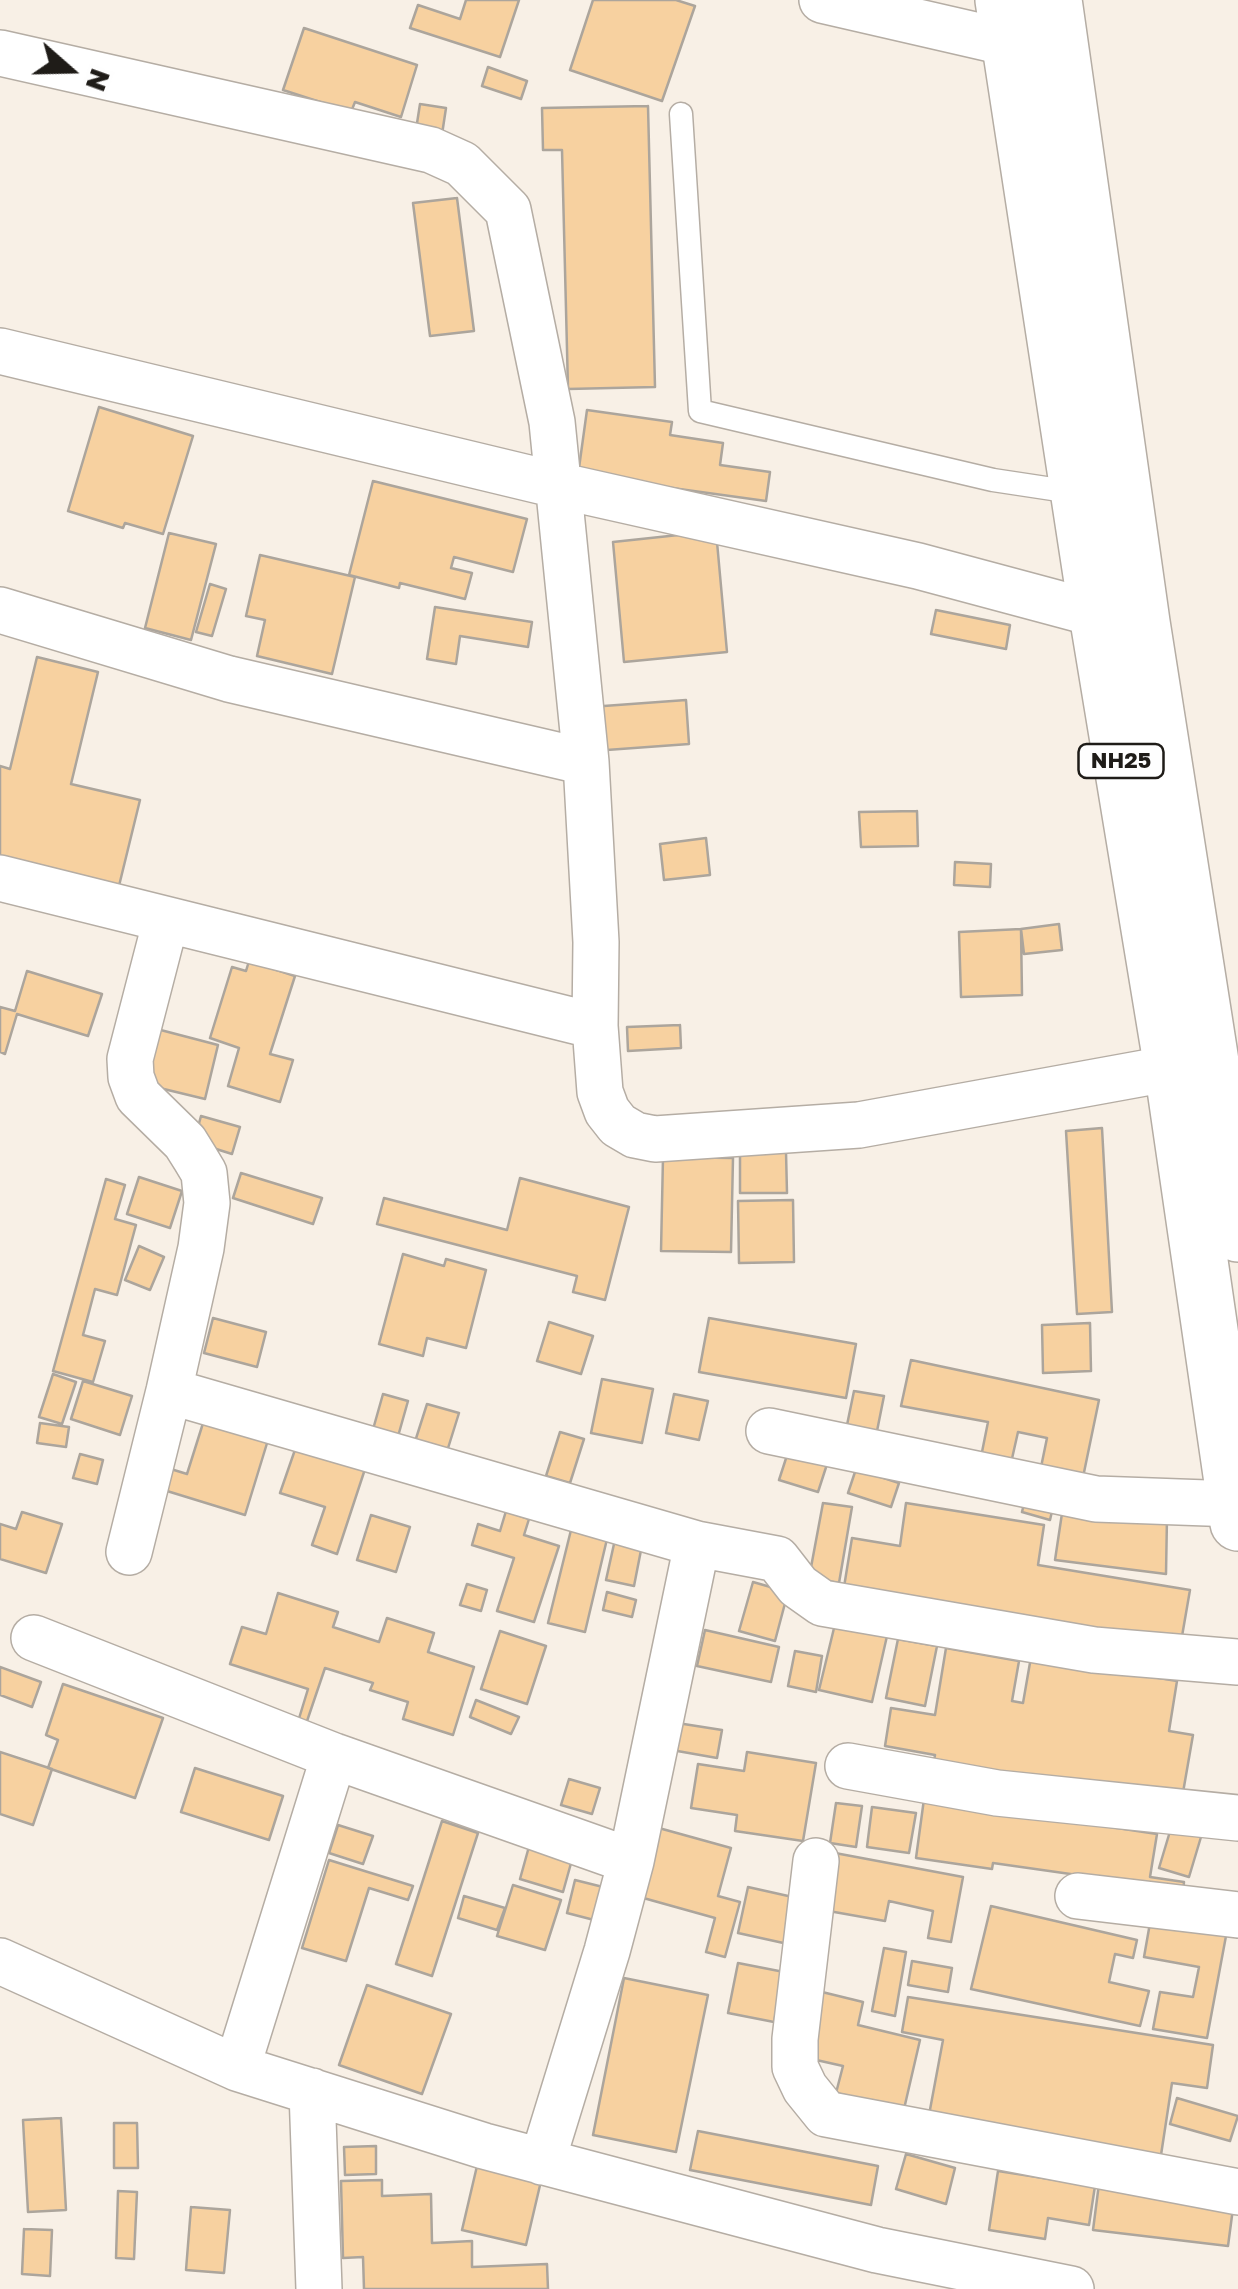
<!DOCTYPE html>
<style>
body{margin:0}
#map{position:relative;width:1238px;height:2289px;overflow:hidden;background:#f8f0e6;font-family:"Golos Text",sans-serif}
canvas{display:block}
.north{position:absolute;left:20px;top:20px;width:100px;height:100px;-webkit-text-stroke:8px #fefefe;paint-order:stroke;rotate:110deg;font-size:28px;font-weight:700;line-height:40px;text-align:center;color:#1f1c18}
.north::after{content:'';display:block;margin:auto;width:35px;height:45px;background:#1f1c18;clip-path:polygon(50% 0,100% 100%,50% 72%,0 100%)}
</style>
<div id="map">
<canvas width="1238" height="2289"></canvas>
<div class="north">N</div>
</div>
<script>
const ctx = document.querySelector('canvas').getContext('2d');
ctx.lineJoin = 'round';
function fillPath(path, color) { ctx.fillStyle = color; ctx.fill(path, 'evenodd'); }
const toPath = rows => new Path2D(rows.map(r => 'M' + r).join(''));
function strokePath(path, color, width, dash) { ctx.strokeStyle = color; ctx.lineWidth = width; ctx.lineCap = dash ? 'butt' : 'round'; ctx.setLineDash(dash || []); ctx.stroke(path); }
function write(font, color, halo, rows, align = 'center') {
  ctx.font = font + ' "Golos Text",sans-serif'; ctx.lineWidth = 10; ctx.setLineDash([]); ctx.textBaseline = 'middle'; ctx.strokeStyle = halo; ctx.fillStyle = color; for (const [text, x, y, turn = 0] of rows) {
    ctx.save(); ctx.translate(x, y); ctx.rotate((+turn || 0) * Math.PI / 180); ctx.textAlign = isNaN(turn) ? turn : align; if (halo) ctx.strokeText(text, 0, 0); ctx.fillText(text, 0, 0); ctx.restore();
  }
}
const building = toPath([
 [466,0,519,0,500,57,410,28,418,5,460,19,466,0],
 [593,0,676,0,695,6,662,101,570,70,593,0],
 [304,28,417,65,401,117,355,102,351,112,283,90,304,28],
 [488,67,527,81,521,99,482,86,488,67],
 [420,104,446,108,441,141,415,136,420,104],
 [648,106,655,387,568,389,562,150,543,150,542,108,648,106],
 [457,198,474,331,430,336,413,203,457,198],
 [99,407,193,436,163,534,125,523,123,528,68,511,99,407],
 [587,410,672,422,670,435,723,443,720,465,770,472,766,501,578,475,587,410],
 [373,481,527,519,513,572,454,557,451,568,472,573,465,599,400,583,399,588,349,575,373,481],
 [716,531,727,652,624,662,613,542,716,531],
 [169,533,216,544,191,640,145,628,169,533],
 [260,555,355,577,332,674,257,656,265,620,246,616,260,555],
 [210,584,226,589,212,636,196,632,210,584],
 [435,607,532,622,528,647,460,636,456,664,427,659,435,607],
 [936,610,1010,625,1006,649,931,634,936,610],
 [37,657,98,672,71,784,140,800,117,894,0,866,0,766,10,769,37,657],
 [686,700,689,744,593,751,590,707,686,700],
 [917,811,918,846,861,847,859,812,917,811],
 [706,838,710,875,664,880,660,844,706,838],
 [955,862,991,864,990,887,954,885,955,862],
 [1059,924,1062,950,1024,954,1021,929,1059,924],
 [1021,929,1022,995,961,997,959,932,1021,929],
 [249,961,295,976,270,1054,293,1060,280,1102,228,1086,239,1048,210,1038,232,967,246,971,249,961],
 [27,971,102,994,88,1036,17,1014,5,1054,0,1052,0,1007,15,1011,27,971],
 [680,1025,681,1048,628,1051,627,1027,680,1025],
 [153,1028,218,1045,205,1099,139,1083,153,1028],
 [201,1116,240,1127,232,1154,194,1142,201,1116],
 [1102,1128,1112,1312,1077,1314,1066,1131,1102,1128],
 [786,1152,787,1193,740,1193,740,1153,786,1152],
 [663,1157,733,1158,731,1252,661,1251,663,1157],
 [241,1173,322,1198,313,1224,233,1198,241,1173],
 [139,1177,182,1191,170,1228,127,1214,139,1177],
 [520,1178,629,1207,605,1300,573,1292,577,1276,377,1224,384,1198,507,1230,520,1178],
 [106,1179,125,1185,115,1219,136,1225,117,1295,95,1289,83,1335,105,1341,93,1382,53,1371,106,1179],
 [793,1200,794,1262,739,1263,738,1201,793,1200],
 [139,1246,164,1257,150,1290,125,1280,139,1246],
 [403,1254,444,1266,446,1259,486,1270,466,1348,427,1338,423,1356,379,1344,403,1254],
 [213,1318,266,1332,257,1367,204,1353,213,1318],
 [709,1318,856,1344,846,1398,699,1372,709,1318],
 [549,1322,593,1336,581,1374,537,1361,549,1322],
 [1090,1323,1091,1371,1043,1373,1042,1325,1090,1323],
 [911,1360,1099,1400,1082,1482,1040,1472,1047,1438,1018,1432,1011,1463,981,1457,988,1422,901,1406,911,1360],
 [53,1374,76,1382,62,1424,39,1417,53,1374],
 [602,1379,653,1389,642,1443,591,1433,602,1379],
 [83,1381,132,1396,120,1435,71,1419,83,1381],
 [854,1391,884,1396,877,1431,847,1425,854,1391],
 [383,1394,408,1401,395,1447,370,1440,383,1394],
 [674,1394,708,1401,699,1440,666,1433,674,1394],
 [427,1404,459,1413,444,1461,412,1451,427,1404],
 [204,1420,268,1440,245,1515,154,1487,161,1466,187,1474,204,1420],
 [40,1423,69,1427,66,1447,37,1443,40,1423],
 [560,1432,584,1439,570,1483,546,1476,560,1432],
 [791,1443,830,1455,818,1492,779,1480,791,1443],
 [297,1444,366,1466,337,1554,312,1545,325,1507,280,1493,297,1444],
 [80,1454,103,1460,97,1484,73,1478,80,1454],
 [856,1469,899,1483,891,1507,848,1493,856,1469],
 [1027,1491,1055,1498,1050,1520,1022,1512,1027,1491],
 [1064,1500,1167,1517,1166,1574,1055,1560,1064,1500],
 [823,1503,852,1507,839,1583,809,1578,823,1503],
 [906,1503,1044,1525,1038,1565,1190,1590,1181,1642,844,1587,852,1538,900,1546,906,1503],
 [506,1511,529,1519,524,1535,559,1546,534,1622,497,1611,514,1558,472,1545,478,1524,500,1531,506,1511],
 [22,1512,62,1524,46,1573,0,1559,0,1524,16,1529,22,1512],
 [371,1515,410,1527,396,1572,357,1560,371,1515],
 [571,1530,607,1539,585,1632,548,1623,571,1530],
 [616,1535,643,1540,634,1586,606,1580,616,1535],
 [753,1582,788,1592,775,1641,739,1631,753,1582],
 [467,1584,487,1590,481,1611,460,1605,467,1584],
 [607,1592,636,1600,632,1617,603,1610,607,1592],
 [278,1593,338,1612,333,1627,379,1642,387,1618,434,1633,428,1652,474,1667,453,1735,403,1719,408,1702,370,1690,373,1683,325,1668,305,1727,297,1725,308,1689,230,1664,242,1627,266,1634,278,1593],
 [835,1624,887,1636,872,1702,819,1690,835,1624],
 [705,1630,779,1647,771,1682,697,1666,705,1630],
 [500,1631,546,1646,527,1704,481,1689,500,1631],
 [898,1639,937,1646,925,1706,886,1698,898,1639],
 [946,1648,1019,1661,1012,1701,1023,1703,1031,1657,1177,1681,1169,1731,1193,1735,1181,1804,931,1776,935,1755,885,1746,891,1708,935,1715,946,1648],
 [795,1651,822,1656,816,1692,788,1686,795,1651],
 [0,1667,41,1682,32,1707,0,1695,0,1667],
 [63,1684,163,1718,135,1798,48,1768,58,1740,46,1735,63,1684],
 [476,1700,519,1717,511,1734,470,1717,476,1700],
 [671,1722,722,1730,717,1758,666,1749,671,1722],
 [0,1752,52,1769,33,1825,0,1814,0,1752],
 [747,1752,816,1763,803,1841,735,1831,737,1815,691,1808,698,1764,744,1771,747,1752],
 [195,1768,283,1796,269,1840,181,1812,195,1768],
 [569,1779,600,1788,592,1814,561,1805,569,1779],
 [924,1799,1157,1834,1150,1877,1184,1882,1183,1890,993,1863,992,1869,916,1858,924,1799],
 [836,1803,862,1806,856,1847,830,1843,836,1803],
 [872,1807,916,1813,909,1853,867,1847,872,1807],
 [442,1821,478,1833,432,1976,396,1964,442,1821],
 [338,1825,373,1836,363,1864,329,1853,338,1825],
 [648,1825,731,1848,718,1896,740,1902,725,1957,706,1952,715,1918,629,1894,648,1825],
 [1171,1828,1201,1837,1189,1877,1159,1868,1171,1828],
 [530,1843,573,1856,563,1892,520,1879,530,1843],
 [835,1853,963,1877,951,1942,928,1938,933,1911,889,1901,885,1921,823,1910,835,1853],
 [329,1860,413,1886,408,1900,369,1888,346,1961,302,1948,329,1860],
 [575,1880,607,1888,598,1921,567,1913,575,1880],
 [513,1885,561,1900,545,1950,497,1936,513,1885],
 [748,1887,806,1900,797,1946,738,1933,748,1887],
 [464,1896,505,1908,497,1930,458,1918,464,1896],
 [991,1906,1137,1940,1133,1958,1115,1954,1109,1982,1149,1991,1140,2026,971,1989,991,1906],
 [1150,1923,1226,1936,1207,2038,1153,2029,1160,1992,1193,1997,1199,1967,1144,1957,1150,1923],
 [884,1948,906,1952,895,2016,872,2011,884,1948],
 [912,1961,952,1968,948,1992,908,1985,912,1961],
 [738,1963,784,1972,774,2022,728,2013,738,1963],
 [624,1978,708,1995,676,2152,593,2135,624,1978],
 [367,1985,451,2014,422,2094,339,2065,367,1985],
 [818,1991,863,2002,858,2025,920,2040,904,2109,836,2093,843,2066,803,2057,818,1991],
 [908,1997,1213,2045,1207,2088,1172,2083,1161,2155,929,2115,943,2040,902,2032,908,1997],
 [1177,2098,1238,2116,1230,2141,1170,2124,1177,2098],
 [61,2118,66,2210,28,2212,23,2120,61,2118],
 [114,2123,137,2123,138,2168,114,2168,114,2123],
 [698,2131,878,2166,871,2205,690,2170,698,2131],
 [376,2146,376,2174,345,2175,344,2147,376,2146],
 [906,2154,955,2168,946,2204,896,2189,906,2154],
 [477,2166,541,2181,526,2245,462,2230,477,2166],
 [998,2171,1095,2186,1089,2225,1048,2218,1045,2239,989,2230,998,2171],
 [1100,2176,1235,2193,1228,2246,1093,2230,1100,2176],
 [382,2180,382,2196,431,2194,432,2243,472,2241,472,2267,547,2264,548,2289,364,2289,363,2257,343,2258,341,2181,382,2180],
 [118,2191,137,2192,134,2259,116,2258,118,2191],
 [191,2207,230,2210,224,2273,186,2270,191,2207],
 [24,2229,52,2230,50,2276,22,2274,24,2229]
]);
fillPath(building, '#f7d1a0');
strokePath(building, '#aca59c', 2.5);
const lane = toPath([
 [681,114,700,411,993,480,1079,493]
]);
const street = toPath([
 [822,0,1009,43],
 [0,53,431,150,462,164,508,210,552,422,586,762,229,679,0,610],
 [0,351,557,485,918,566,1097,614],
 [586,762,596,942,595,1026,600,1092,607,1111,618,1125,635,1135,655,1139,859,1125,1172,1068],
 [0,878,595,1026],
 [169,1391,697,1544,777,1559,798,1586,822,1603,1094,1650,1238,1662],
 [769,1431,1096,1499,1235,1504],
 [129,1552,169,1391,201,1248,207,1203,204,1173,195,1158,185,1142,138,1096,131,1077,130,1059,166,920],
 [34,1638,334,1756,631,1861],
 [848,1766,997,1793,1238,1818],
 [816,1861,795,2039,795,2067,805,2088,826,2114,1238,2192],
 [1078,1896,1238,1915],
 [0,1961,237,2068,484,2146,877,2250,1071,2289],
 [237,2068,334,1756],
 [312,2091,319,2289],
 [542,2162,607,1951,631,1861,697,1544]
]);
const primary = toPath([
 [1003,0,1097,614,1172,1068,1238,1523],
 [1054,0,1142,622,1238,1234]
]);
strokePath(lane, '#b5ada4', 25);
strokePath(street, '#b5ada4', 48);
strokePath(primary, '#b5ada4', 58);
strokePath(lane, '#fff', 22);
strokePath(street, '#fff', 45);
strokePath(primary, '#fff', 55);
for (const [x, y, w] of [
 [1121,761,85]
]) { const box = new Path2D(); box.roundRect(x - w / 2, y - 17, w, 34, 8); ctx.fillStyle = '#fefefe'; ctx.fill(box); strokePath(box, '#1f1c18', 2.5); }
write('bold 22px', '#1f1c18', null, [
 ["NH25",1121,761]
]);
</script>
